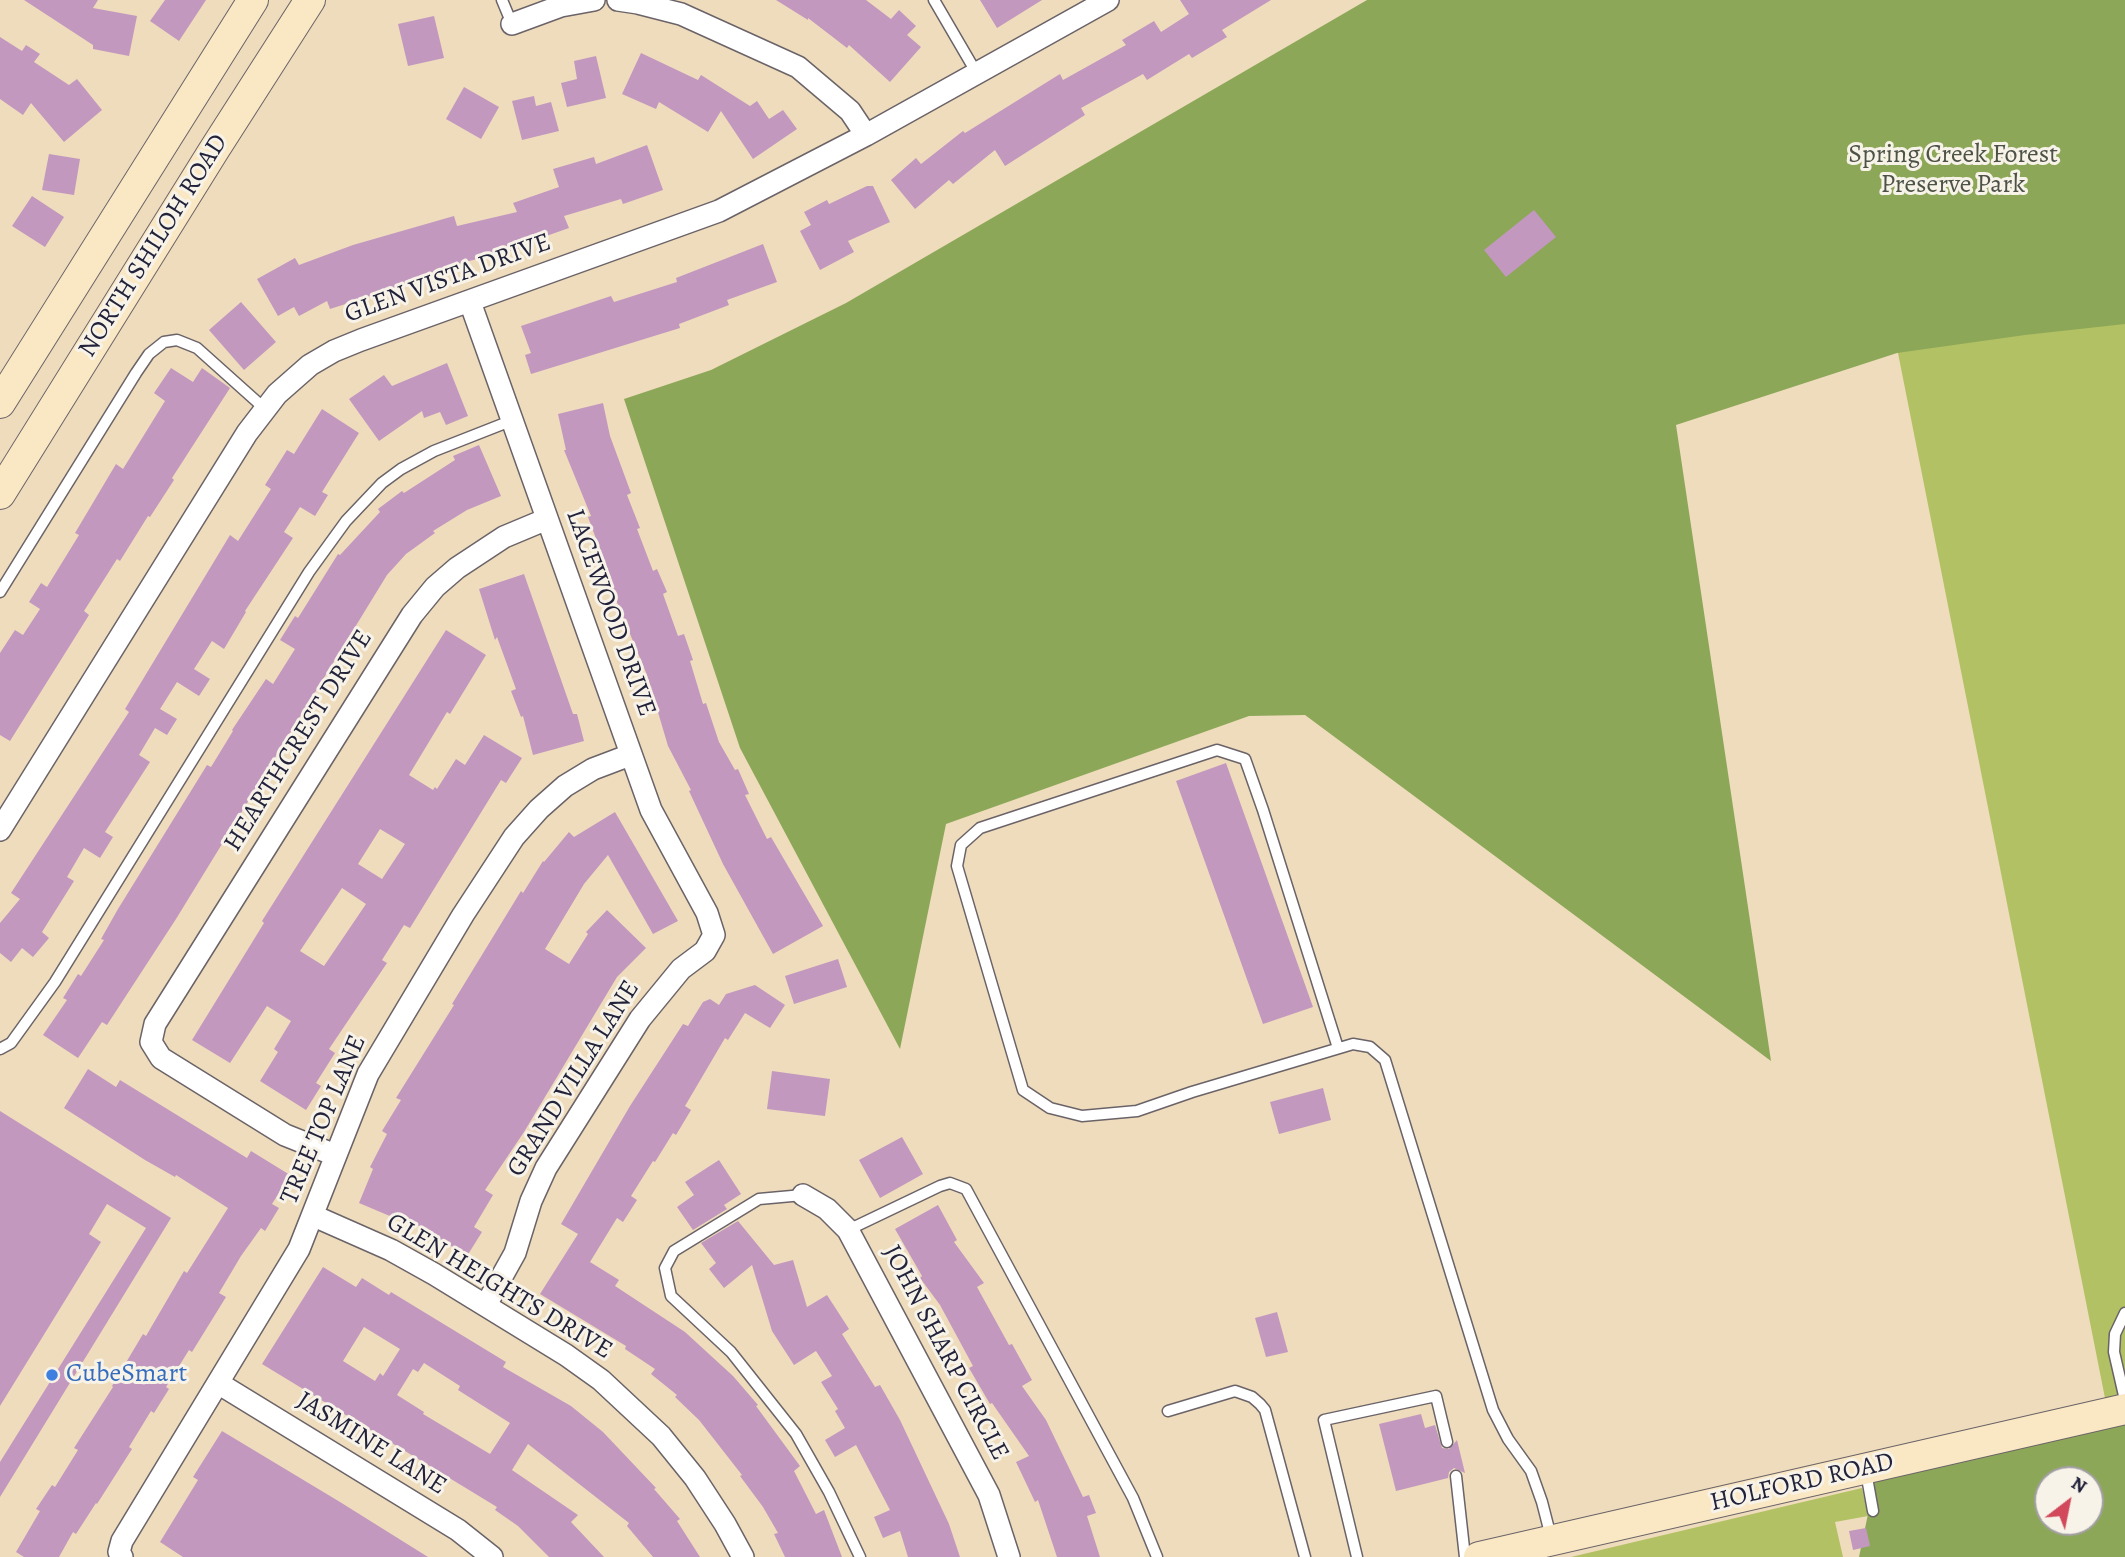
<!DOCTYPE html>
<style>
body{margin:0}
#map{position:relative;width:2125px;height:1557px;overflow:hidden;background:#efdcbc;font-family:Alegreya,serif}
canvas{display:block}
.north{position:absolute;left:2034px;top:1466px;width:70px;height:70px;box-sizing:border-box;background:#f7f3e8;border:2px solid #a29fa3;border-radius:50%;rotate:32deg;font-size:19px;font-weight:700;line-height:28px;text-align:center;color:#22223b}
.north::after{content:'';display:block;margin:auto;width:24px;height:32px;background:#d1495b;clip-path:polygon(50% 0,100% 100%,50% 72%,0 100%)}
</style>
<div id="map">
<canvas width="2125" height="1557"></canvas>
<div class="north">N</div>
</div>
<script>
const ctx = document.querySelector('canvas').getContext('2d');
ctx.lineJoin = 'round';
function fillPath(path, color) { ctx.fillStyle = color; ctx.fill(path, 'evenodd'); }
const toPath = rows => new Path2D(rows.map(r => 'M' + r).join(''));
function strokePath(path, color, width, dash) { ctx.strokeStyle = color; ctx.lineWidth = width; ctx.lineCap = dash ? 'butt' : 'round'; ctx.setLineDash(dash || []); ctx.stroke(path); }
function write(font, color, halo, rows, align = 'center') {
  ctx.font = font + ' Alegreya,serif'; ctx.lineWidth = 6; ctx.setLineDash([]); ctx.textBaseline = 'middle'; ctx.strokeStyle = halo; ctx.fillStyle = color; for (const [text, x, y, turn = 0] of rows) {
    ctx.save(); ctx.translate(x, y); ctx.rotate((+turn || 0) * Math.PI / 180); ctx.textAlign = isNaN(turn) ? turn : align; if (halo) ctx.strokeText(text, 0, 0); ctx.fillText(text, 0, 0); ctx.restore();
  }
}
fillPath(toPath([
 [2125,0,2125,1393,2105,1398,1898,353,1605,74],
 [1862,1488,1868,1516,1835,1522,1843,1557,1571,1557]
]), '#b2c163');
fillPath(toPath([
 [1367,0,2125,0,2125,324,2025,335,1897,353,1676,425,1771,1061,1305,715,1249,716,946,824,900,1049,740,748,624,399,711,370,846,303],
 [2125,1423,2125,1557,1859,1557,1876,1476],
 [2048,1480,2090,1480,2090,1522,2048,1522]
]), '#8da759');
fillPath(toPath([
 [24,0,98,0,93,8,137,16,129,56,93,49,93,45],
 [165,0,206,0,179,41,150,21],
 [776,0,866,0,891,19,899,10,916,26,907,35,921,47,890,82,849,45,847,48,808,18,808,20],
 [980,0,1042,0,997,28],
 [1180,0,1271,0,1222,30,1227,37,1192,58,1189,54,1147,80,1143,74,1081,108,1085,115,1005,166,995,150,953,184,949,180,915,209,891,180,916,158,921,164,963,131,965,133,1060,74,1063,80,1126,45,1122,40,1154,21,1161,32,1189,14],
 [434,16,444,58,408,66,398,24],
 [0,37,22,51,26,45,40,54,34,62,69,85,77,79,102,110,64,142,31,103,23,115,0,99],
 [641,53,698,80,701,75,750,106,757,101,769,119,783,110,797,129,753,159,721,111,708,132,659,102,656,109,622,94],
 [596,56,606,98,567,107,561,83,577,79,574,61],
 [464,87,499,107,481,139,446,119],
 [534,96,536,106,551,102,559,131,522,140,512,101],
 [647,145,663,190,623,204,621,199,564,216,569,228,518,246,519,249,465,262,416,278,417,281,330,309,327,301,299,316,294,307,278,316,257,279,295,258,299,265,353,245,454,216,457,226,517,212,513,203,559,187,553,169,594,157,596,164],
 [49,154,80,159,74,195,42,190],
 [867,186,873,186,890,222,848,241,854,252,820,270,800,231,811,225,804,212,827,200,829,204],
 [32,196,64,217,45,247,12,226],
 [1534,210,1556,237,1506,277,1484,250],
 [763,244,777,282,727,300,729,305,679,324,680,328,531,374,525,355,531,353,521,326,611,296,614,302,677,282,676,278],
 [241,302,276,342,244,370,209,330],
 [447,363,468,416,446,425,440,412,424,418,422,411,379,441,349,399,384,375,392,386],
 [171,368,193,382,202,368,230,388,172,478,174,480,150,517,148,516,120,561,117,559,84,611,89,615,10,741,0,735,0,653,15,630,23,635,40,609,29,602,41,583,47,587,79,535,75,533,116,464,123,469,165,401,154,393],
 [603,403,610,436,631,493,627,495,640,528,637,529,653,571,657,569,667,592,663,594,678,636,684,634,693,660,690,661,703,704,706,703,719,742,735,770,738,769,749,794,745,795,767,839,771,837,823,926,773,954,723,864,689,791,691,790,668,746,647,675,611,588,614,587,588,517,591,516,564,450,566,450,558,414],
 [322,409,359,433,322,492,328,495,315,516,300,507,284,532,293,538,245,611,246,612,224,649,212,641,194,669,210,679,199,696,177,682,160,709,177,719,167,735,155,728,139,755,150,762,105,832,113,837,100,858,84,848,67,877,74,881,42,932,49,938,33,957,22,948,11,962,0,953,0,923,20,899,11,893,129,712,125,709,230,535,238,541,271,489,265,485,287,450,294,454],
 [479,445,501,496,467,510,433,531,435,533,406,554,387,575,176,919,107,1025,102,1022,78,1058,43,1035,67,1000,63,998,78,974,81,976,104,940,101,939,118,909,207,765,211,767,233,731,232,730,266,679,273,684,295,649,280,640,295,616,298,618,338,554,340,555,380,512,378,509,402,491,404,493,455,460,453,456],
 [524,574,573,714,577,714,584,741,533,755,523,716,521,717,511,691,516,689,497,637,495,640,479,589],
 [446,630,486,655,450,714,447,712,409,775,433,790,435,787,437,789,456,759,465,765,484,735,522,758,506,783,501,780,410,928,404,925,382,960,387,963,329,1049,335,1053,316,1083,321,1086,306,1110,260,1081,278,1052,274,1049,291,1021,267,1006,230,1063,192,1040,264,923,262,921],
 [380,829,405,844,382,879,358,864],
 [342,888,366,904,324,966,300,951],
 [1226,763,1313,1007,1263,1024,1176,781],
 [615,812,678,921,653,934,608,855,584,884,545,949,569,964,588,934,586,932,607,910,646,948,617,977,524,1132,485,1190,493,1195,474,1227,482,1232,467,1256,406,1218,404,1222,359,1203,373,1169,370,1167,387,1134,382,1131,401,1100,396,1098,454,1005,452,1004,521,891,523,893,543,861,544,862,569,832,574,837],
 [838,959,847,987,794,1004,785,976],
 [755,985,785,1005,770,1028,745,1013,728,1040,725,1038,685,1106,691,1110,676,1135,673,1133,655,1162,653,1161,631,1196,637,1200,623,1222,617,1218,590,1262,619,1280,615,1286,685,1332,733,1376,758,1405,756,1406,800,1466,794,1471,816,1514,824,1510,842,1557,785,1557,774,1534,778,1533,763,1507,740,1476,742,1475,699,1420,675,1397,677,1395,651,1374,655,1369,625,1349,626,1346,540,1294,578,1234,561,1224,630,1106,683,1024,688,1026,703,1002,710,999,719,1005,726,994],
 [88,1069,116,1087,120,1080,247,1158,251,1151,290,1175,272,1204,279,1208,265,1231,261,1228,241,1256,219,1293,226,1297,192,1352,189,1350,166,1387,169,1389,154,1413,151,1411,129,1447,132,1449,97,1504,96,1503,76,1534,73,1532,59,1557,24,1557,16,1552,40,1511,36,1509,52,1485,55,1487,78,1450,74,1448,113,1387,112,1386,143,1334,146,1336,184,1271,187,1273,228,1208,176,1175,175,1177,145,1160,64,1108],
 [772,1071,830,1079,825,1116,767,1109],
 [1323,1088,1331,1120,1279,1134,1270,1102],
 [0,1111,171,1218,0,1497,0,1462,146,1228,107,1204,89,1234,101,1242,0,1406],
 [902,1137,923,1174,880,1198,859,1160],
 [719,1160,741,1194,724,1205,727,1209,693,1230,677,1207,694,1195,685,1182],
 [938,1205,957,1240,954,1242,984,1283,977,1287,1009,1345,1012,1344,1032,1380,1022,1386,1046,1420,1083,1497,1089,1495,1096,1513,1087,1516,1100,1557,1057,1557,1038,1500,1035,1502,1016,1462,1029,1456,992,1403,990,1404,969,1368,973,1366,940,1305,920,1278,922,1276,895,1229],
 [738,1221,774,1265,793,1260,807,1307,827,1295,849,1329,842,1334,875,1387,880,1385,900,1420,949,1524,960,1557,908,1557,900,1531,883,1538,874,1517,890,1510,856,1445,835,1457,825,1440,845,1428,835,1411,838,1409,821,1382,832,1376,816,1351,794,1365,772,1331,752,1265,724,1288,709,1269,716,1263,701,1243],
 [323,1267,356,1287,362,1278,389,1295,391,1292,506,1362,503,1367,571,1406,603,1432,656,1488,654,1489,680,1519,677,1521,700,1557,653,1557,627,1526,629,1523,528,1444,512,1470,578,1515,571,1522,604,1557,549,1557,518,1526,495,1510,497,1507,262,1364],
 [364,1327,400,1349,383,1376,380,1373,375,1381,343,1361],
 [424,1363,460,1386,458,1390,510,1423,490,1454,423,1414,424,1412,397,1395,413,1369,418,1372],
 [1277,1312,1288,1352,1266,1357,1255,1318],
 [1421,1414,1425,1428,1435,1425,1442,1448,1449,1449,1457,1440,1465,1473,1454,1468,1449,1472,1448,1478,1396,1491,1379,1424],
 [222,1431,340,1502,428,1557,183,1557,160,1542,198,1480,193,1477],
 [1866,1528,1870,1546,1853,1550,1849,1531]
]), '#c298bf');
const lane = toPath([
 [502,0,512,24],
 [934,0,976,72],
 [0,592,136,373,149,354,164,342,177,340,197,348,264,408],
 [1338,1048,1263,810,1245,759,1217,750,980,828,961,845,957,866,1023,1090,1050,1108,1082,1116,1137,1111,1192,1092,1353,1044,1370,1047,1385,1060,1493,1410,1508,1439,1531,1471,1542,1502,1551,1537],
 [0,1049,11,1043,55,982,309,572,346,521,382,483,401,469,434,451,513,420],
 [803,1195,759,1199,674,1251,665,1268,671,1296,731,1352,796,1434,829,1492,860,1557],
 [848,1230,940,1186,950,1183,966,1189,1133,1498,1157,1557],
 [2125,1313,2115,1334,2114,1352,2125,1400],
 [1168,1411,1235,1391,1252,1397,1260,1404,1265,1410,1305,1557],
 [1866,1472,1873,1511],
 [1456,1476,1465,1557],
 [1357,1557,1324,1420,1436,1396,1447,1442]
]);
const street = toPath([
 [618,0,638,3,681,14,798,67,850,111,866,135],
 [512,24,561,6,594,0],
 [470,302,651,810,707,913,714,935,705,951,681,969,640,1019,546,1168,531,1201,515,1253,486,1305],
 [0,830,247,433,277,394,310,365,334,351,361,340,719,211,866,135,1108,0],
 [335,1155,285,1135,161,1058,151,1042,155,1024,412,615,435,587,457,568,504,537,547,519],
 [803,1195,827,1209,848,1230,989,1495,1009,1557],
 [314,1216,391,1250,434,1274,566,1355,601,1380,661,1436,695,1478,725,1524,743,1557],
 [218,1383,458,1530,492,1557],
 [122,1557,119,1552,122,1541,299,1249,368,1074,463,915,514,837,539,809,565,786,593,769,630,755]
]);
const secondary = toPath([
 [0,403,253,0],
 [0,494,214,150,310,0],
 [1479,1557,2125,1409]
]);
strokePath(lane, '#6a6368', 13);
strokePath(street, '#6a6368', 24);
strokePath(secondary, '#6a6368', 32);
strokePath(lane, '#fff', 10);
strokePath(street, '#fff', 21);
strokePath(secondary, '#fae7c3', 30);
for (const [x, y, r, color] of [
 [52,1375,7,"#3f7fe0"]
]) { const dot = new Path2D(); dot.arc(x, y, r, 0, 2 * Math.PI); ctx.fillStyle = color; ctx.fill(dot); strokePath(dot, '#f7f3e8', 2.5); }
write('26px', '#4d5247', '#f7f3e8', [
 ["Spring Creek Forest",1953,156],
 ["Preserve Park",1953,186]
]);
write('26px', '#22223b', '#f7f3e8', [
 ["NORTH SHILOH ROAD",154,246,-58],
 ["GLEN VISTA DRIVE",448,279,-20],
 ["LACEWOOD DRIVE",610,613,70],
 ["HEARTHCREST DRIVE",299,741,-58],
 ["GRAND VILLA LANE",574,1079,-58],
 ["TREE TOP LANE",324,1120,-67],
 ["GLEN HEIGHTS DRIVE",499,1287,31],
 ["JOHN SHARP CIRCLE",945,1353,62],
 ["JASMINE LANE",371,1444,32],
 ["HOLFORD ROAD",1802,1483,-13]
]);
write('26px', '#366cbe', '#f7f3e8', [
 ["CubeSmart",66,1375]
], 'left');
</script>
